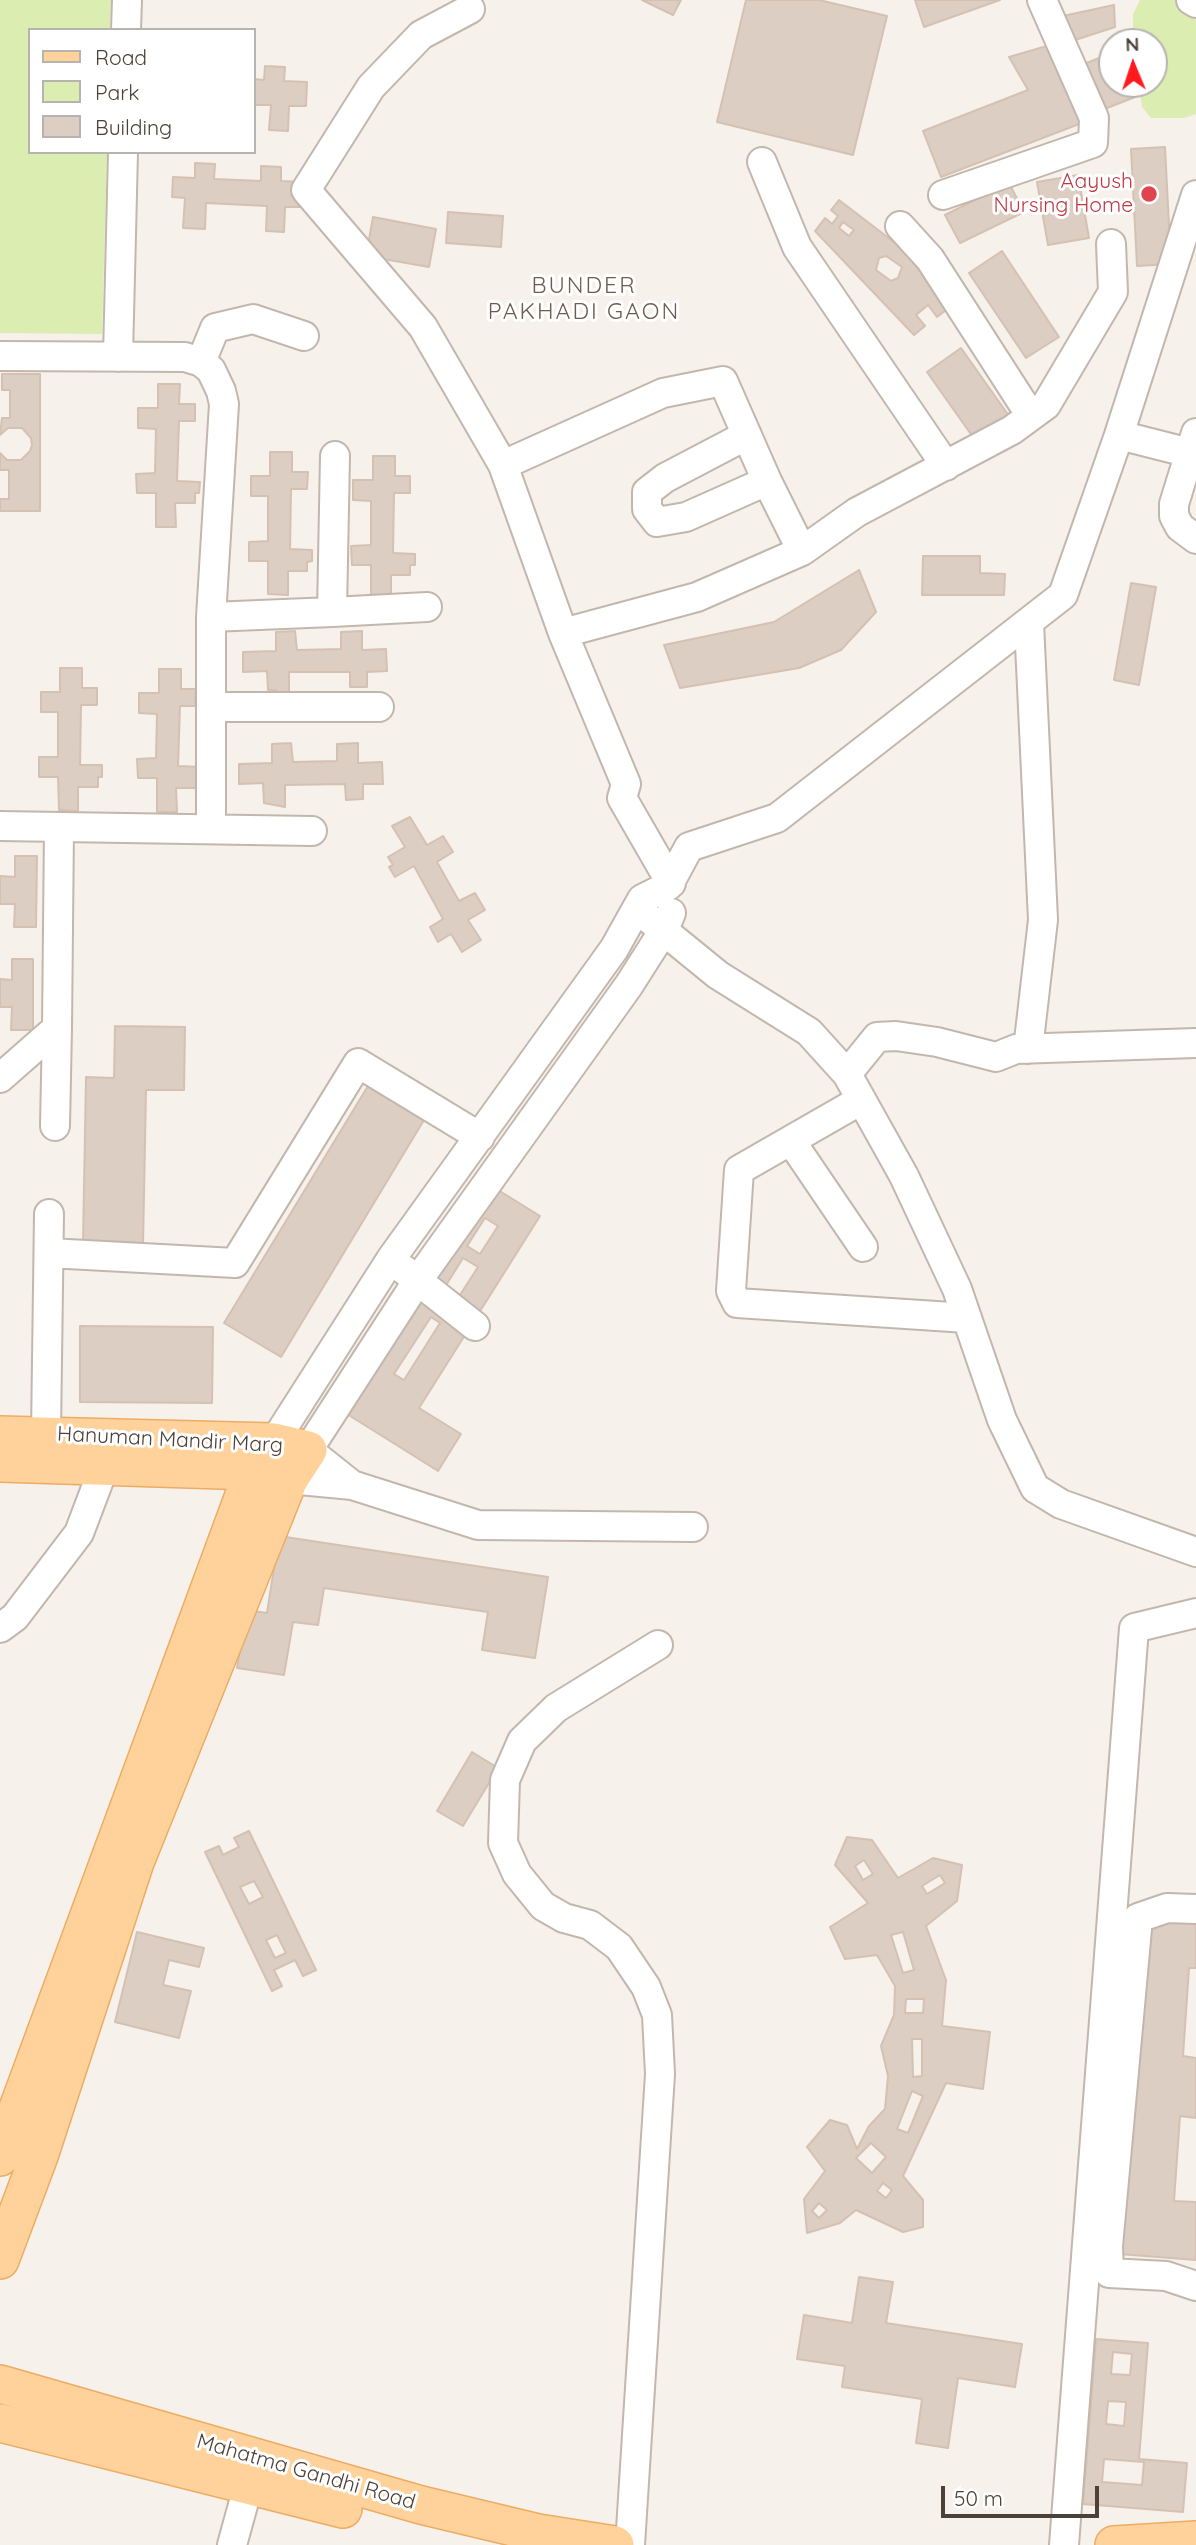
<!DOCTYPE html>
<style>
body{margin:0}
#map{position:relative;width:1196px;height:2545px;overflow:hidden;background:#f6f1eb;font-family:Quicksand,sans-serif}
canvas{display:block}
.legend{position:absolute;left:28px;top:28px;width:228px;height:126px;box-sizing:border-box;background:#fff;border:2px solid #b7b3af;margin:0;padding:9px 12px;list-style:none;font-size:21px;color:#4c4138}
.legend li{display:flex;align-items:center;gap:14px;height:35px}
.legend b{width:35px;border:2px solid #b7b3af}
.north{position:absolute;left:1098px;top:28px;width:70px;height:70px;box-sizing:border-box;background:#fff;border:2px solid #b7b3af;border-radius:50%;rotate:358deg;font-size:19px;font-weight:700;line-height:28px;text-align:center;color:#4c4138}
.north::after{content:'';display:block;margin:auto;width:24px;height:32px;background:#ff1a1e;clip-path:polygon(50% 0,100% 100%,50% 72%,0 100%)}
.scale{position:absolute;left:941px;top:2486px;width:158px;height:32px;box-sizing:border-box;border:4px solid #4c4138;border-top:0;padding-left:9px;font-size:21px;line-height:24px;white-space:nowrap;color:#4c4138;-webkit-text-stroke:5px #fff;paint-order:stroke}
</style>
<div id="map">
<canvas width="1196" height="2545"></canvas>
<ul class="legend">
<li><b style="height:9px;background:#ffd29c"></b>Road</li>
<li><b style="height:19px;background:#dcedb2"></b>Park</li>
<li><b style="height:19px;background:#dccec3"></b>Building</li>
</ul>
<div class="north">N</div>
<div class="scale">50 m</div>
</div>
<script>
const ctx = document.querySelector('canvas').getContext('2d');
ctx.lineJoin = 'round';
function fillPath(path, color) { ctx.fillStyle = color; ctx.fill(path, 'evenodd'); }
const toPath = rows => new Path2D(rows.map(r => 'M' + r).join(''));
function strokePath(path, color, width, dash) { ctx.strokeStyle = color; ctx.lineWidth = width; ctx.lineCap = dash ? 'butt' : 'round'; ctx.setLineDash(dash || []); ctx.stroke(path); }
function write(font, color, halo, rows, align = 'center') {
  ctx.font = font + ' Quicksand,sans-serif'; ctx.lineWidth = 6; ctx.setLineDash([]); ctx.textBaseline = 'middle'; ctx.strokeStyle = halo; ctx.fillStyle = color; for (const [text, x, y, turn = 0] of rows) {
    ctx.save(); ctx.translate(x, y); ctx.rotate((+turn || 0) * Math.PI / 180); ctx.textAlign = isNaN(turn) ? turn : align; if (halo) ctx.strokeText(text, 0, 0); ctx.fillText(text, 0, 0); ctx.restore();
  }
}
fillPath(toPath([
 [0,0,111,0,110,30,30,30,30,152,107,152,102,334,0,333],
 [1140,0,1179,0,1196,10,1196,114,1184,118,1151,118,1142,107,1139,84,1154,84,1154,42,1133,42,1133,14]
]), '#dcedb2');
const building = toPath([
 [642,0,681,0,673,15,642,0],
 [746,0,819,0,887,16,853,155,717,122,746,0],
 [915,0,1000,0,924,27,915,0],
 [1114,5,1115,27,1072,41,1063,16,1114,5],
 [1057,43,1087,121,941,177,923,131,1028,90,1009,57,1057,43],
 [1112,53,1112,84,1130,84,1135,97,1102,110,1084,64,1112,53],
 [265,66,285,67,284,81,307,82,306,106,289,106,288,131,269,130,271,105,254,105,254,79,264,80,265,66],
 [1165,147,1171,264,1137,266,1131,149,1165,147],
 [195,163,215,164,214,179,261,181,261,166,281,167,281,181,303,182,302,207,285,207,284,232,266,231,267,206,206,203,205,229,183,228,185,198,172,197,173,177,195,178,195,163],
 [1078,175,1089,238,1048,245,1037,182,1078,175],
 [1009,183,1024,212,960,243,945,215,1009,183],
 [839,200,903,249,950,307,937,317,928,305,916,315,925,326,914,335,815,231,825,218,832,224,838,216,831,210,839,200],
 [843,222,854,230,849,236,839,228,843,222],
 [886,256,902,267,898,278,891,281,876,270,879,258,886,256],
 [448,212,503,216,501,247,446,243,448,212],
 [373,217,436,229,429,267,366,256,373,217],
 [1002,251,1059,337,1026,358,969,273,1002,251],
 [961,348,1009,416,975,440,927,372,961,348],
 [2,374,40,374,40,511,0,511,0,499,9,499,9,470,0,470,0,453,7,460,21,460,30,451,32,445,31,438,22,428,8,428,0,435,2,418,10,418,10,390,2,390,2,374],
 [158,384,180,384,179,404,195,404,195,421,179,421,177,481,200,482,199,493,195,493,195,503,175,503,176,527,156,527,156,493,137,493,136,474,155,473,156,429,138,428,138,408,158,408,158,384],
 [270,452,292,452,292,472,308,472,307,489,291,489,290,549,312,550,312,561,307,562,307,571,288,571,288,595,268,594,268,561,249,561,249,542,268,541,268,496,251,496,251,476,270,476,270,452],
 [373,456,395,456,395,476,410,476,410,493,394,493,393,553,415,554,415,565,410,565,410,575,391,575,391,599,371,599,371,565,352,565,351,546,371,545,371,501,353,500,353,480,373,480,373,456],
 [923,556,980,556,980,573,1005,574,1004,595,922,595,923,556],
 [859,570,876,612,841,650,799,668,680,688,664,645,774,622,859,570],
 [1131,583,1156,587,1139,685,1114,680,1131,583],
 [295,631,297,650,341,649,341,632,362,631,362,650,386,649,387,671,367,672,367,687,350,687,350,672,289,672,289,694,278,695,277,690,268,690,267,671,243,672,243,652,276,651,276,632,295,631],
 [60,668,82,668,82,688,97,688,97,705,81,705,80,765,102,765,102,777,98,777,98,787,78,787,78,811,59,810,58,777,39,777,39,757,58,757,58,712,41,712,41,692,60,692,60,668],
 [159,669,181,669,181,689,196,689,195,706,180,706,178,766,201,767,200,778,196,779,196,788,176,788,177,812,157,812,157,778,138,778,137,759,156,758,157,714,139,713,139,693,159,693,159,669],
 [291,743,293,762,337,761,337,744,358,743,358,763,382,762,383,784,363,784,363,799,346,800,345,784,285,785,285,807,264,803,263,783,239,784,239,764,272,763,272,744,291,743],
 [410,817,427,845,443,836,453,852,437,862,459,901,475,893,485,910,468,920,481,940,462,952,451,934,438,942,430,927,443,919,414,866,395,877,389,867,393,865,388,857,405,847,392,826,410,817],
 [15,856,37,856,36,927,14,927,15,904,0,904,0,876,15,877,15,856],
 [12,959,33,959,33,1030,11,1030,12,1007,0,1007,0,979,12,980,12,959],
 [115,1026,185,1027,184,1090,146,1090,143,1245,83,1244,86,1077,114,1078,115,1026],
 [371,1081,427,1115,281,1357,224,1323,371,1081],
 [490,1185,540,1216,419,1408,461,1434,438,1471,347,1414,490,1185],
 [485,1218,498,1226,480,1254,467,1246,485,1218],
 [463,1258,478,1267,447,1315,433,1306,463,1258],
 [431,1317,440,1323,404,1380,394,1374,431,1317],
 [80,1326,213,1327,212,1403,80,1402,80,1326],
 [279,1536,548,1577,535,1658,482,1650,488,1612,324,1588,318,1625,293,1622,284,1675,237,1668,246,1610,267,1613,279,1536],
 [472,1752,498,1768,463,1826,437,1811,472,1752],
 [249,1831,316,1970,303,1976,295,1960,274,1970,282,1986,272,1991,205,1852,219,1846,223,1855,239,1847,234,1838,249,1831],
 [254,1881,263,1897,249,1904,240,1887,254,1881],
 [277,1935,286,1953,275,1958,266,1940,277,1935],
 [847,1837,872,1840,898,1878,933,1858,962,1865,957,1901,926,1926,946,1980,942,2026,990,2032,983,2089,946,2083,903,2176,923,2200,923,2227,903,2232,856,2210,840,2223,807,2233,804,2199,825,2171,807,2147,830,2120,847,2125,857,2149,869,2126,885,2109,888,2076,881,2046,894,2015,895,1986,877,1955,845,1959,830,1927,868,1903,835,1865,847,1837],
 [864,1860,873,1874,863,1880,855,1866,864,1860],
 [940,1875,945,1883,927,1894,922,1886,940,1875],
 [903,1932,914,1970,903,1973,891,1935,903,1932],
 [906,1999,924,1999,923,2013,905,2013,906,1999],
 [912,2039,922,2039,922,2076,913,2077,912,2039],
 [912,2091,923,2096,908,2133,897,2129,912,2091],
 [871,2143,886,2157,872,2173,856,2158,871,2143],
 [883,2183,892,2190,886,2198,877,2191,883,2183],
 [819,2203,827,2210,819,2218,812,2211,819,2203],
 [1145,1918,1196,1922,1196,1968,1189,1968,1183,2056,1196,2058,1196,2118,1180,2116,1174,2201,1196,2202,1196,2260,1119,2254,1145,1918],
 [137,1932,204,1948,199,1967,169,1960,163,1985,191,1991,179,2038,115,2022,137,1932],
 [859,2277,893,2282,886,2323,1022,2344,1015,2387,958,2378,948,2448,916,2443,922,2399,842,2387,845,2366,797,2359,804,2315,852,2323,859,2277],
 [1096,2339,1148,2343,1139,2459,1187,2463,1183,2512,1083,2504,1096,2339],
 [1113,2352,1132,2354,1130,2375,1111,2374,1113,2352],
 [1108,2401,1126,2402,1124,2426,1106,2424,1108,2401],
 [1104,2459,1144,2462,1142,2485,1102,2482,1104,2459]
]);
fillPath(building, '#dccec3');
strokePath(building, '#d5c1b2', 2);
const minor = toPath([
 [1191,0,1196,3],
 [470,9,421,35,371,87,306,190,423,327,503,465,563,633,626,784,622,798,671,883],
 [126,30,127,0],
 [762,162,797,247,946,466],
 [943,195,1093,143,1094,118,1042,0],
 [900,226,930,259,1031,416],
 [0,356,185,357,201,362,211,370,221,391,224,404,211,617,211,829],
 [118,357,123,152],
 [201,362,215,328,253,319,304,336],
 [1196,433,1174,504,1174,516,1180,527,1196,539],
 [1119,435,1190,453],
 [503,465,663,393,723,381,767,481],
 [802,551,857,512,1012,430,1046,405,1113,292,1111,244],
 [332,612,427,607],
 [211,617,332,612,335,456],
 [563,633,697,597,802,551,767,481,686,517,657,522,647,509,647,492,665,478,747,435],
 [211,707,379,707],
 [0,826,312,831],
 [637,909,718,975,809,1032,847,1074,904,1176,957,1289,1002,1420,1035,1488,1061,1504,1196,1552],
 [1028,1049,1043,920,1029,623],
 [847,1074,877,1037,896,1036,937,1042,996,1057,1016,1049,1196,1043],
 [0,1078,57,1028,59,827],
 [861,1100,739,1170,731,1291,737,1303,967,1318],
 [55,1126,57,1028],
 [791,1141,863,1247],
 [49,1253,235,1263,358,1063,480,1137],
 [403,1269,475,1326],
 [46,1434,49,1214],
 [274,1442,391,1259,614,949,642,899,668,886,689,847,777,818,1063,595,1119,435,1196,195],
 [289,1479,352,1485,478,1525,693,1527],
 [352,1485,308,1450,418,1280,629,985,664,930,671,913],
 [0,1628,15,1617,79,1533,104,1467],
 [1196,1909,1167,1908,1138,1918,1108,2246,1109,2273,1166,2276,1196,2286],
 [232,2545,254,2465],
 [630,2545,660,2074,657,2015,646,1987,619,1947,590,1925,564,1918,543,1906,517,1874,503,1843,505,1780,522,1741,556,1708,658,1645],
 [1064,2545,1134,1628,1196,1613]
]);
const major = toPath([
 [0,1435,274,1442,308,1450,289,1479,135,1862,39,2156,0,2260],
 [0,1463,253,1471,275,1476],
 [0,2157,253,1471,274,1442],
 [0,2384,421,2505,538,2533,615,2545],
 [0,2423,343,2509],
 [1114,2545,1196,2540]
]);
strokePath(minor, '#c3b7ad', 32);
strokePath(major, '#edac63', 40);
strokePath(minor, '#fff', 28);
strokePath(major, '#ffd29c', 37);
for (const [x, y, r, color] of [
 [1149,194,9,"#e0444e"]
]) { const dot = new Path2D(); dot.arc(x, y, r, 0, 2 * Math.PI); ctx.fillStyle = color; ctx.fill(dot); strokePath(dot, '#fff', 2.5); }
write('21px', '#be3a42', '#fff', [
 ["Aayush",1133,182],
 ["Nursing Home",1133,206]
], 'right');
write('21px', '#4c4138', '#fff', [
 ["Hanuman Mandir Marg",170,1440,3],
 ["Mahatma Gandhi Road",306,2472,16]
]);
ctx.letterSpacing = '2px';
write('23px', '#705c4e', '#fff', [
 ["BUNDER",584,286],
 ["PAKHADI GAON",584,312]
]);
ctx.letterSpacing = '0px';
</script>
